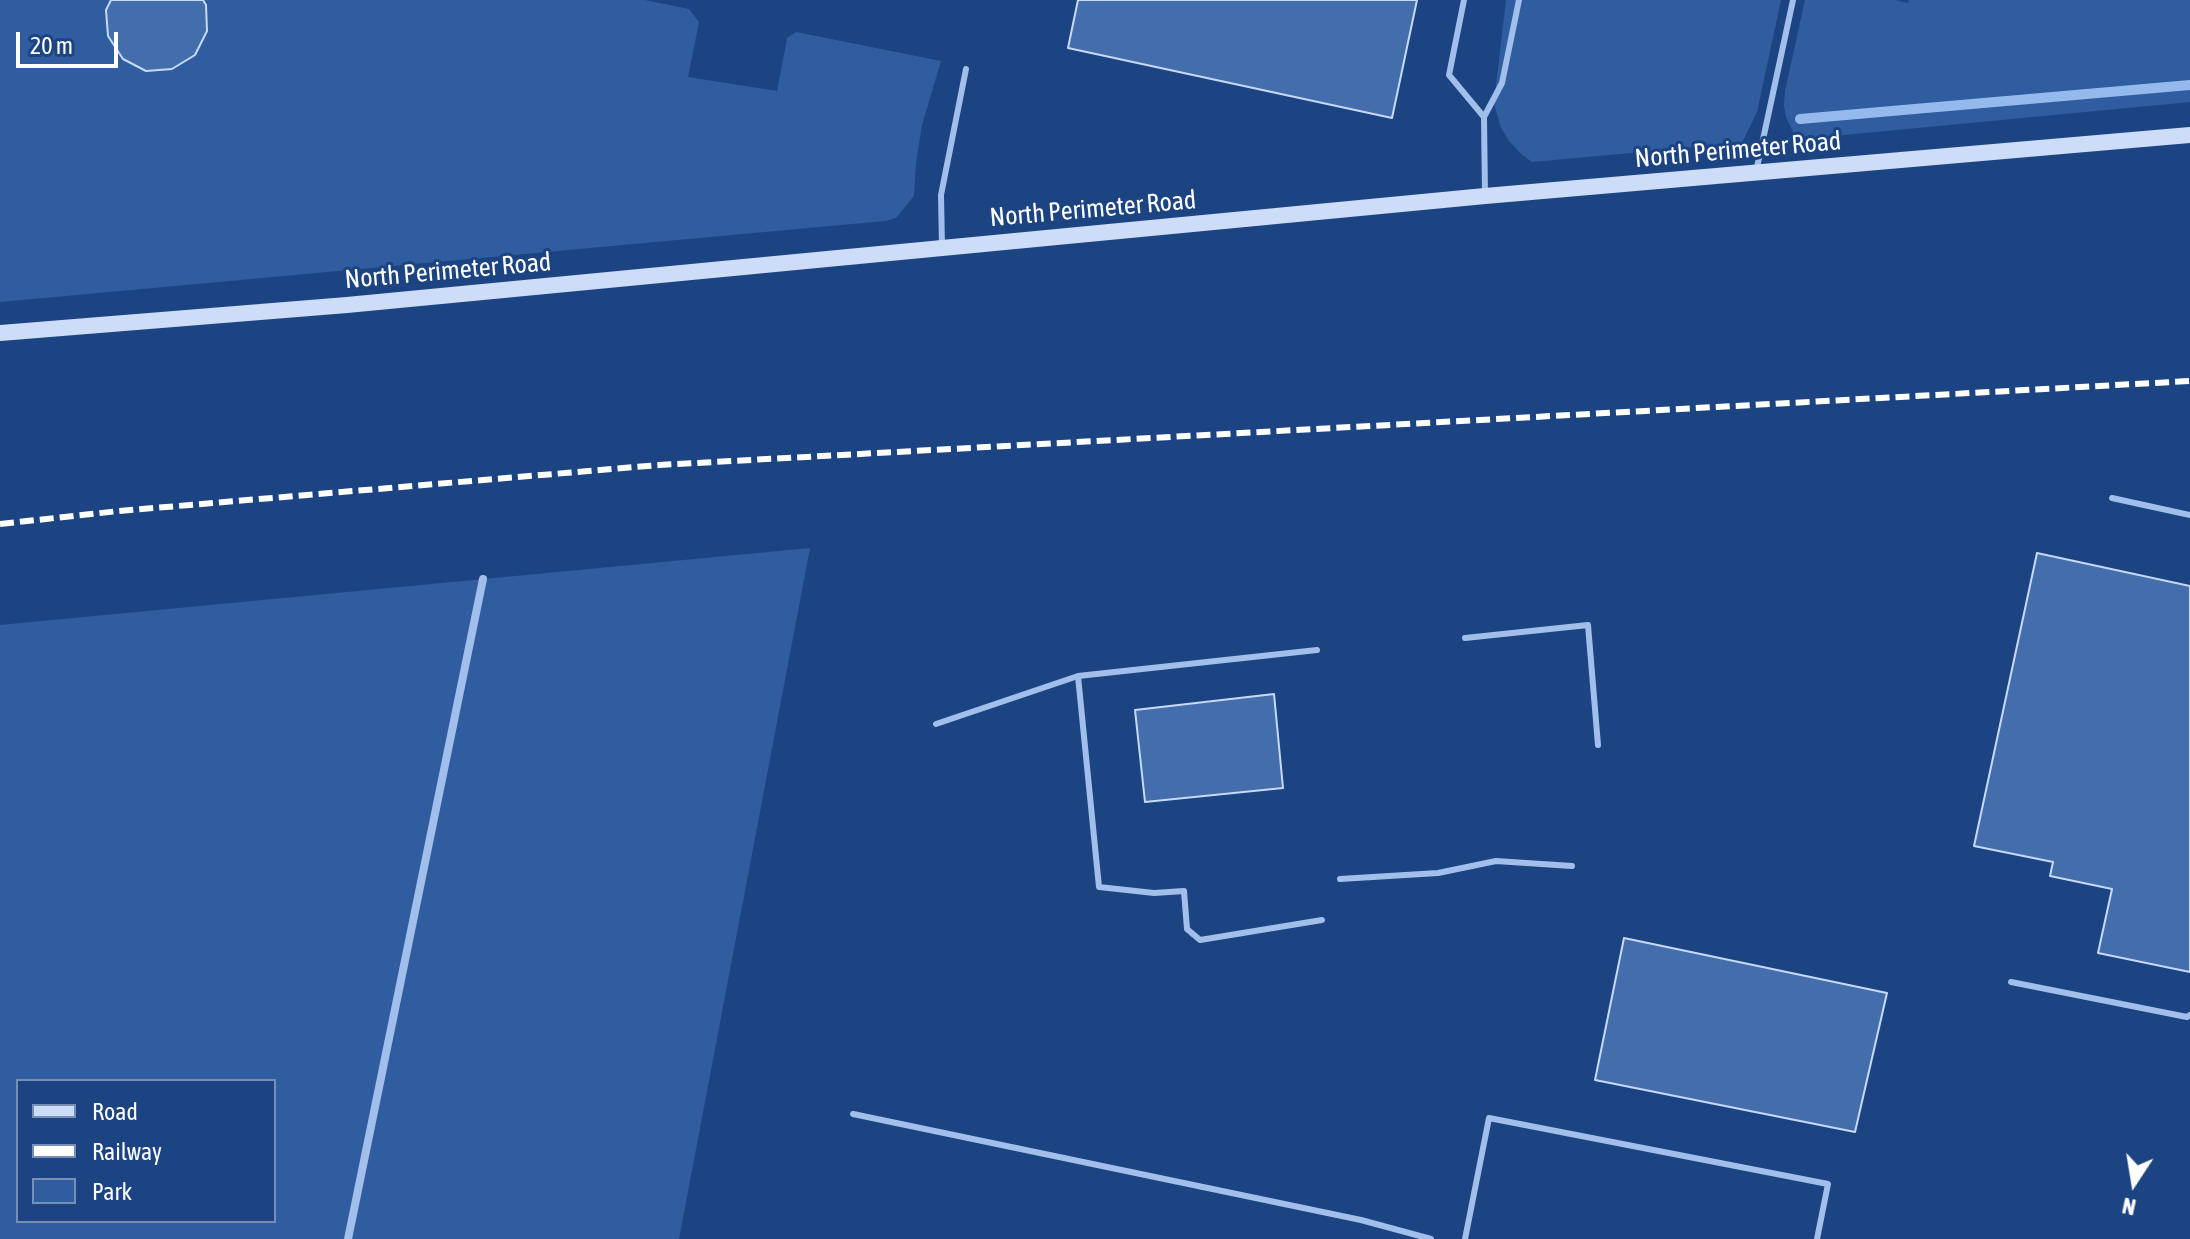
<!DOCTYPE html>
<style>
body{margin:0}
#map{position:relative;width:2190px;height:1239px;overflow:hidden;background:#1c4482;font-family:"Asap Condensed",sans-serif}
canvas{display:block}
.legend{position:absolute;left:16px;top:1079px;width:260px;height:144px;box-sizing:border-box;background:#1c4482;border:2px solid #778fb4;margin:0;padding:10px 14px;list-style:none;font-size:24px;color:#fff}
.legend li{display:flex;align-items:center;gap:16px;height:40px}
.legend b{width:40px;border:2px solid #778fb4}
.north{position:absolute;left:2094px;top:1143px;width:80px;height:80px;-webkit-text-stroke:6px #1c4482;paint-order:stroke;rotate:192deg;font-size:22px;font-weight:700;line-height:32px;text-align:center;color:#fff}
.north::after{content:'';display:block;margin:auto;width:28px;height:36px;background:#fff;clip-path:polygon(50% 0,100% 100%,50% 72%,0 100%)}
.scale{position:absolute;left:16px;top:32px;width:102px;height:36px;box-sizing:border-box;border:4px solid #fff;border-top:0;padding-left:10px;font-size:24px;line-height:28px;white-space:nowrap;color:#fff;-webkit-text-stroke:6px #1c4482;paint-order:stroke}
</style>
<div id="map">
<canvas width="2190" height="1239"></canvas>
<ul class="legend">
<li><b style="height:10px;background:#cdddf7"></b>Road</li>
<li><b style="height:10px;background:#fff"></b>Railway</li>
<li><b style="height:22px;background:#305da0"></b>Park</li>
</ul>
<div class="north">N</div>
<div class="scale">20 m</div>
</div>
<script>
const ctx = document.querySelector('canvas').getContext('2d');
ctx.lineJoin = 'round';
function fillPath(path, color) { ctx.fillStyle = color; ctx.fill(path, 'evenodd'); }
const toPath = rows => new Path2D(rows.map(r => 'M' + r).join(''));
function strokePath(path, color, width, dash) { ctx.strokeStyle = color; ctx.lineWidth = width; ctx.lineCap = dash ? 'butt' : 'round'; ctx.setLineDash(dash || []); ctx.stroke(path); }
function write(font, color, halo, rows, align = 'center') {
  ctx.font = font + ' "Asap Condensed",sans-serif'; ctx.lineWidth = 6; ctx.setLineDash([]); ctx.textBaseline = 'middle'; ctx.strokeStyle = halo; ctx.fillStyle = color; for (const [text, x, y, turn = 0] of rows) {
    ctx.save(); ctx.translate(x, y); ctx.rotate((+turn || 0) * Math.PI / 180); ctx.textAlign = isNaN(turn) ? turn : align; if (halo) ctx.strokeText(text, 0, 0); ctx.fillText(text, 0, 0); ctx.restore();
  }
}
fillPath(toPath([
 [0,0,111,0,106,10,108,36,123,59,146,71,173,69,195,55,207,31,206,5,203,0,645,0,689,9,699,22,688,77,777,91,787,38,796,32,941,61,922,125,916,163,914,196,896,218,885,221,0,302],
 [1506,0,1781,0,1757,112,1742,143,1532,162,1521,154,1509,141,1501,128,1494,103],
 [1805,0,1895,0,1908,3,1909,0,2190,0,2190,102,1802,139,1793,132,1786,117,1784,106,1785,91],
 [810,548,679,1239,0,1239,0,625],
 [18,1081,274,1081,274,1221,18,1221]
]), '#305da0');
strokePath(toPath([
 [1800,119,2190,85]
]), '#94b9ec', 10);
const building = toPath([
 [111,0,203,0,206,5,207,31,195,55,172,69,146,71,123,59,108,36,106,10,111,0],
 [1078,0,1417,0,1392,118,1068,48,1078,0],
 [2037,553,2190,586,2190,972,2098,953,2112,889,2050,876,2053,862,1974,846,2037,553],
 [1274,694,1283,788,1145,802,1135,710,1274,694],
 [1624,938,1887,993,1855,1132,1595,1080,1624,938]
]);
fillPath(building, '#446eab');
strokePath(building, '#c6daf7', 2);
strokePath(toPath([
 [1464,0,1449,75,1484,117],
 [1756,172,1793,0],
 [1485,196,1484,117,1502,83,1519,0],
 [942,247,941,195,966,69],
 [2112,498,2190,515],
 [1465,638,1588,625,1598,745],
 [1078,676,1317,650],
 [936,724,1078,676,1099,887,1154,893,1184,891,1187,929,1200,940,1322,920],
 [1340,879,1438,873,1496,861,1572,866],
 [2011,982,2187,1017,2190,1015],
 [853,1114,1361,1220,1431,1239],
 [1465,1239,1489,1118,1828,1184,1817,1239]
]), '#a1bfea', 6);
strokePath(toPath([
 [348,1239,483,579]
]), '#a1bfea', 8);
strokePath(toPath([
 [0,333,347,305,1485,196,2190,135]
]), '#cdddf7', 16);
strokePath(toPath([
 [0,524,119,511,659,465,2190,381]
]), '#fff', 6, [14, 6]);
write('26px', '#fff', '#1c4482', [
 ["North Perimeter Road",1738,150,-5],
 ["North Perimeter Road",1093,209,-5],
 ["North Perimeter Road",448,271,-5]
]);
</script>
